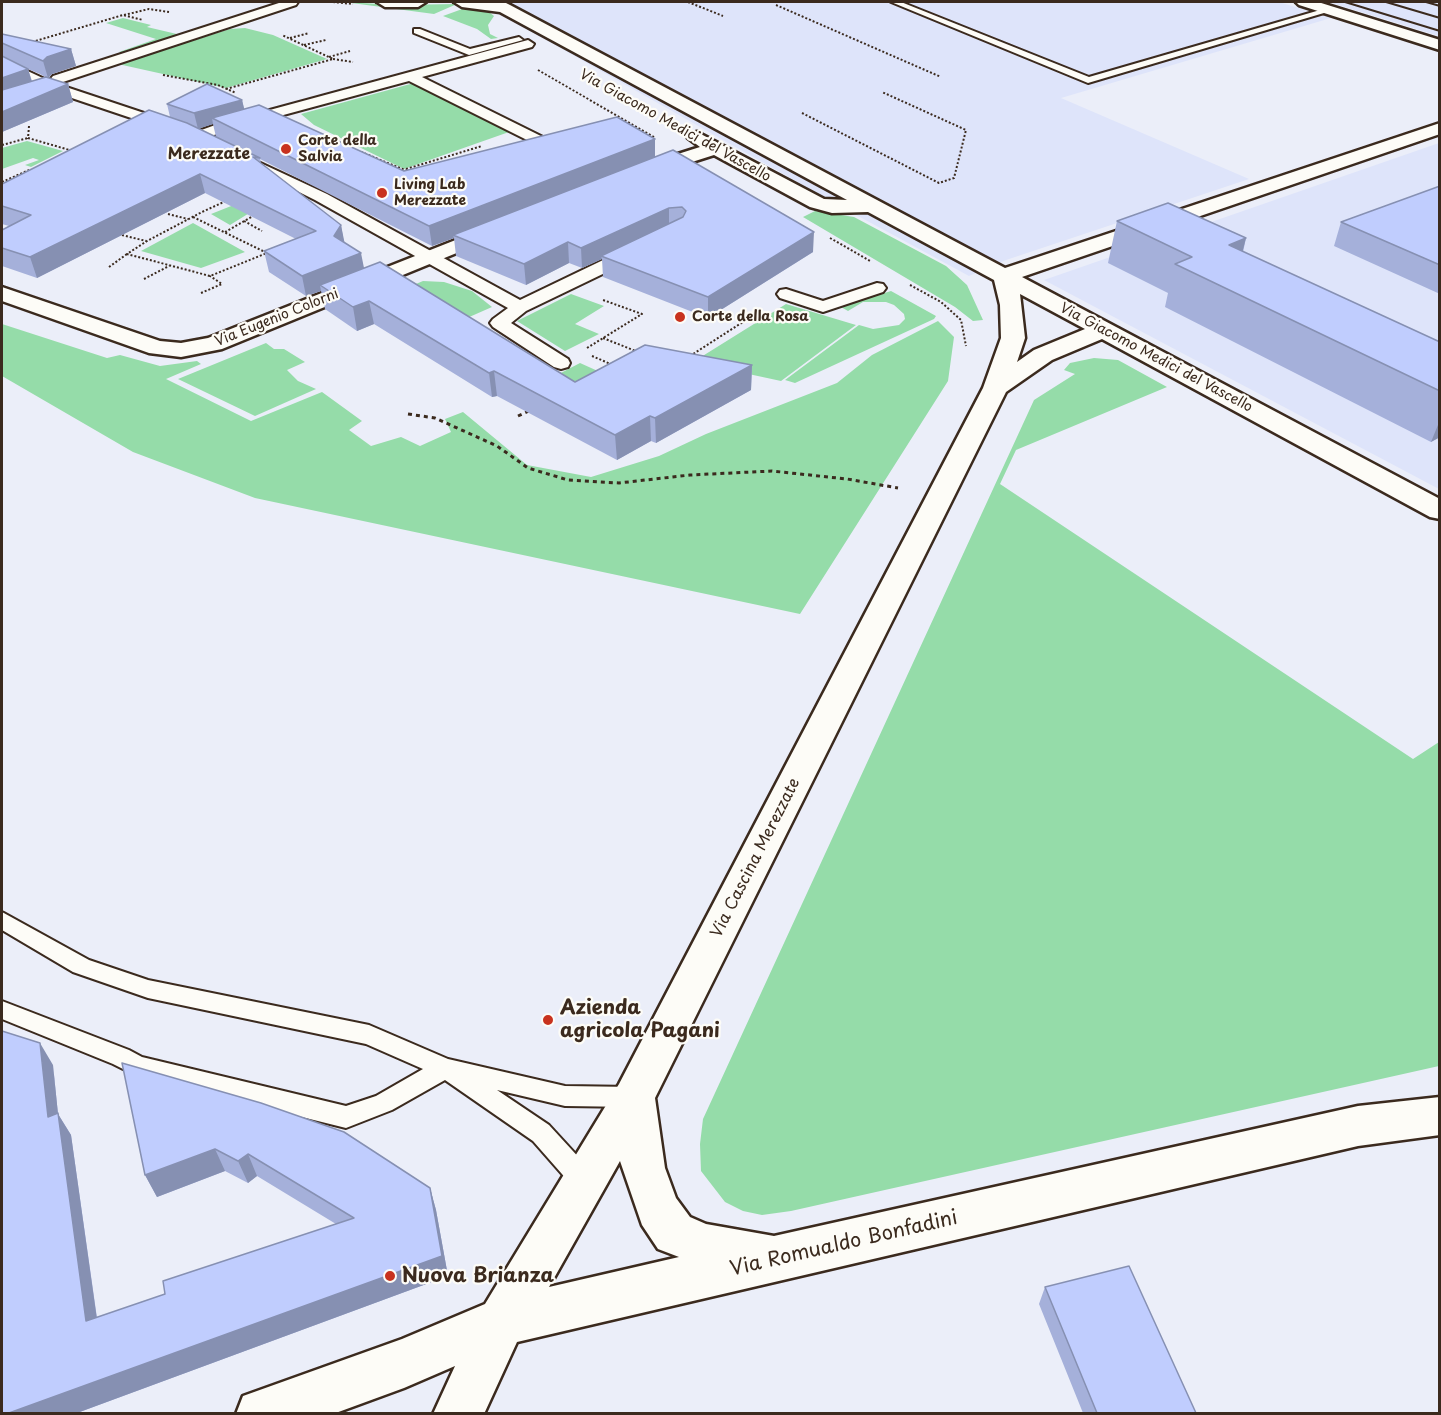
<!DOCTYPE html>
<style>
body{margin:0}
#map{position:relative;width:1441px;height:1415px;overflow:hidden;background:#ebeef9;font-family:"Playpen Sans",sans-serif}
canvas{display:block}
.frame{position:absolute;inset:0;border:3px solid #3b2a1e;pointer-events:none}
</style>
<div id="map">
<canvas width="1441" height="1415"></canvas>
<div class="frame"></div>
</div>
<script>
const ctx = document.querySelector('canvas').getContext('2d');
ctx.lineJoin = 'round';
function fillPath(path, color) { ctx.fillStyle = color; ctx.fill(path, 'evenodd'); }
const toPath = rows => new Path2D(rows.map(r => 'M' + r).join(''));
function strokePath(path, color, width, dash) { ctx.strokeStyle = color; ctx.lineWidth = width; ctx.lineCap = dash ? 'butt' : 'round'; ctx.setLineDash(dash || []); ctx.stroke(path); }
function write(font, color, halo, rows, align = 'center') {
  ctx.font = font + ' "Playpen Sans",sans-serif'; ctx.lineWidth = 4.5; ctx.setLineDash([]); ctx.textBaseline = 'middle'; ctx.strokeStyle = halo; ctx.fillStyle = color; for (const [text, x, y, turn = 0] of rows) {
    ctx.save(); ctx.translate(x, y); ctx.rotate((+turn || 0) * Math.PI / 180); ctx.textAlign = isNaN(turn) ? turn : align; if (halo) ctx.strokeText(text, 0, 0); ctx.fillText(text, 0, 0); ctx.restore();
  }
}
fillPath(toPath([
 [473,2,1279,2,1331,18,1061,98,1249,179,1006,260,969,276,847,210,509,19],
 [1329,2,1439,2,1439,36],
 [1439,143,1439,489,1044,280]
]), '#dee4fa');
fillPath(toPath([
 [344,2,397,5,457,4,434,14],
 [465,8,489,12,494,16,488,25,490,34,498,38,491,39,477,29,443,16],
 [123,18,151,25,147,27,181,35,124,54,119,52,156,39,106,23],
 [245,28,273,35,327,59,226,88,118,64,230,29],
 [414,83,509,132,404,169,314,125,301,114],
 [27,141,63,151,31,167,25,165,39,160,33,158,2,169,2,148],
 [269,191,298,195,313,203,298,208,272,199,230,225,211,214],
 [815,211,854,217,946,266,967,285,983,320,973,321,955,307,803,217],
 [193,223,245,252,201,268,141,251],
 [423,281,444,282,472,291,492,307,467,318,404,289],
 [891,291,936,316,934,319,795,383,785,380,859,325,873,329,899,325,905,319,904,314,894,305,886,302,863,302,848,311,841,307],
 [571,294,604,306,575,324,599,334,565,351,517,321],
 [786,304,856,325,781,381,693,362],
 [938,321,954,337,948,381,800,614,255,498,133,452,2,376,2,324,107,358,120,355,160,366,197,361,201,364,166,379,251,421,322,392,362,421,349,430,371,446,401,437,420,446,451,432,445,419,463,412,527,465,591,477,659,456,706,434,837,383,872,355],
 [266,343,274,349,284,349,305,362,287,370,298,381,316,389,255,416,178,379],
 [1094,358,1118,360,1167,387,1016,450,1000,484,1413,759,1439,742,1439,1066,791,1211,762,1215,743,1211,725,1202,701,1171,700,1144,703,1119,1034,400,1075,374,1064,370,1070,363],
 [580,363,600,372,574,389,557,375]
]), '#95dca9');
const service = toPath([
 [891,2,901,2,1089,77,1327,8,1334,10,1088,83,891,2],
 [414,29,420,29,470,49,519,37,523,40,469,55,414,33,414,29],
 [2,912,89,960,148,980,369,1025,448,1059,565,1086,634,1087,642,1090,646,1097,642,1104,634,1107,565,1106,497,1090,549,1125,594,1174,597,1182,594,1190,585,1193,576,1190,533,1141,445,1080,392,1110,346,1128,137,1076,113,1064,2,1019,2,1001,129,1050,142,1057,346,1106,376,1096,423,1069,366,1044,148,998,73,972,2,930,2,912]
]);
const pedestrian = toPath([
 [282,2,298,2,296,5,63,82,60,85,174,123,176,126,174,129,164,129,51,91,2,108,2,100,39,86,2,68,2,59,49,81,53,76,282,2],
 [528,40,534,44,532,47,422,77,551,141,553,144,551,147,541,147,409,81,228,130,203,139,198,140,191,136,193,133,218,124,528,40],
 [252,159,327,194,520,300,626,249,638,249,640,253,638,257,526,311,511,323,568,359,570,363,568,367,561,369,554,367,493,327,490,323,493,319,508,308,315,200,247,166,245,163,247,160,252,159],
 [877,283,883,284,886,288,883,292,823,312,780,298,777,294,780,290,786,289,823,301,877,283]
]);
const minor = toPath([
 [377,2,426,2,418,7,385,7,377,2],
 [454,2,504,2,510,5,1005,268,1440,123,1440,134,1022,277,1440,499,1440,519,1430,517,1102,339,1052,360,1006,392,655,1098,665,1168,676,1198,690,1217,706,1224,774,1236,1358,1106,1440,1097,1440,1135,1358,1146,517,1342,484,1414,433,1414,455,1366,404,1388,333,1414,236,1414,243,1396,402,1339,485,1304,619,1084,983,388,1001,338,1000,305,994,280,868,212,832,213,810,207,714,155,651,175,637,175,634,171,637,167,700,147,688,138,690,134,697,132,824,199,847,200,500,12,462,7,454,2],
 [1020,294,1085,329,1034,350,1017,362,1025,338,1020,294],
 [620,1161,642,1225,658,1249,679,1257,549,1287,620,1161],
 [1296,2,1318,2,1440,40,1440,50,1299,5,1296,2],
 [496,224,503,226,507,230,503,234,222,349,181,357,149,353,2,301,2,287,160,341,181,343,208,338,496,224]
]);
strokePath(service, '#3b2a1e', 4);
strokePath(pedestrian, '#3b2a1e', 4);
strokePath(minor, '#3b2a1e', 5);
strokePath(toPath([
 [333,2,353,4],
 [688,2,723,16],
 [776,5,941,77],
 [124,15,149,9,169,12],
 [290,38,309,33],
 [32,42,123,15,143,20],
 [304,45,326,40],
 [329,57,350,51],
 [333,59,353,62],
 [538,70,654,137],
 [163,75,218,85,236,93],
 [226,89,333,59,282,35],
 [802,113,939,183,954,178,966,130,882,92],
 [29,126,28,138,73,151],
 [2,145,28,138],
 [361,152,410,172],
 [406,169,482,146],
 [2,182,29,170],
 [168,214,188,219],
 [193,217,267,253,210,276,127,254,147,241,202,212,226,201],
 [244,221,262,231],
 [225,232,255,215],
 [122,235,146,241],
 [830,238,870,261],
 [109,267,127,254],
 [144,279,169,266],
 [910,285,941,302,961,320,966,346],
 [201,293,222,284,210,276],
 [603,338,638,352],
 [587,348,642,314,603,300],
 [592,356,613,365],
 [690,356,760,311]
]), '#3b2a1e', 2, [2, 2]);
strokePath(toPath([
 [408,414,435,418,497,446,528,468,568,480,619,483,690,475,772,471,847,479,898,488],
 [518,416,531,410]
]), '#3b2a1e', 3, [4, 4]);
fillPath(service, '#fdfcf7');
fillPath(pedestrian, '#fdfcf7');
fillPath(minor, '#fdfcf7');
strokePath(toPath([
 [1345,2,1440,31],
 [1386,2,1440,18],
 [1426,2,1440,6]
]), '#3b2a1e', 2);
fillPath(toPath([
 [2,34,71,49,76,66,52,74,48,78,68,84,73,102,2,132],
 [28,69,40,74,47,78,32,81],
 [242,100,244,109,404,171,655,157,813,252,708,318,603,277,602,259,582,268,569,263,526,285,456,256,454,238,432,246,260,159,261,163,341,225,344,243,364,268,575,382,752,365,751,390,656,443,651,441,617,460,497,396,492,397,374,324,357,331,325,309,321,291,306,296,269,272,264,251,296,239,205,193,37,278,2,266,2,230,9,226,2,224,2,184,170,117,167,104],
 [213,124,216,137,199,128],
 [1440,186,1440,294,1334,246,1341,222],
 [1117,221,1246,238,1243,252,1440,342,1440,437,1431,442,1165,307,1168,293,1108,263],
 [122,1063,430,1188,436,1210,448,1276,77,1413,53,1065,58,1114,71,1135,97,1318,165,1294,336,1224,257,1176,248,1183,225,1171,157,1197,145,1175],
 [1045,1287,1196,1413,1083,1413,1039,1304]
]), '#a5b0da');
fillPath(toPath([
 [71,49,76,66,52,74,48,78,43,61,47,57],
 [28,69,33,86,2,98,2,78],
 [68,84,73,102,2,132,2,112],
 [242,100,246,116,212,118,213,124,198,129,194,113],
 [655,139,655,159,453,235,454,238,432,246,429,226],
 [200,174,205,193,37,278,30,257],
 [669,208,669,228,601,256,602,259,582,268,581,248],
 [341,225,345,245,334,236],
 [814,232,813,252,708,318,708,297],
 [1246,238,1235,281,1229,245],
 [568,242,569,263,526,285,524,264],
 [361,253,365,273,320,285,321,291,306,296,302,276],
 [369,301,374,324,357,331,353,307],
 [752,365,751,390,656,443,655,418],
 [494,371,497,396,492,397,489,373],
 [650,416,651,441,617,460,615,435],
 [1440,420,1440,437,1431,442],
 [40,1043,53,1065,58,1114,71,1135,100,1341,86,1321,48,1117],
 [215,1149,225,1171,157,1197,145,1175],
 [248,1154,257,1176,248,1183,238,1161],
 [430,1188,436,1210,448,1276,77,1413,9,1413]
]), '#8690b2');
const building = toPath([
 [2,34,71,49,47,57,43,61,2,43,2,34],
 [2,56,28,69,2,78,2,56],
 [46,77,68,84,2,112,2,90,46,77],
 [207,84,242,100,194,113,167,104,207,84],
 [259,105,404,171,617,117,655,139,429,226,212,118,259,105],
 [149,110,187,123,260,158,253,157,341,225,334,236,361,253,302,276,264,251,316,231,200,174,30,257,2,248,2,230,31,215,2,206,2,184,149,110],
 [673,150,814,232,708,297,601,256,683,217,686,211,682,207,669,208,581,248,568,242,524,264,453,235,673,150],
 [1440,186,1440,265,1341,222,1440,186],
 [1168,203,1246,238,1229,245,1440,342,1440,391,1175,264,1192,257,1117,221,1168,203],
 [380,262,575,382,645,345,752,365,655,418,650,416,615,435,494,371,489,373,369,301,353,307,320,285,380,262],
 [2,1031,40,1043,48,1117,58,1113,86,1321,165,1294,163,1281,354,1218,248,1154,238,1161,215,1149,145,1175,122,1063,261,1103,344,1132,430,1188,442,1256,9,1413,2,1413,2,1031],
 [1129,1266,1196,1413,1097,1413,1045,1287,1129,1266]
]);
fillPath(building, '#c0cdfe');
strokePath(building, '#8690b2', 1.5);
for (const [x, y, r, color] of [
 [286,149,6,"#c8321e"],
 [382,193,6,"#c8321e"],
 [680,317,6,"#c8321e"],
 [548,1020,6,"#c8321e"],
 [390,1276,6,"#c8321e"]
]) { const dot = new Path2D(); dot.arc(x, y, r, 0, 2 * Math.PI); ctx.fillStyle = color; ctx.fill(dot); strokePath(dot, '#fdfcf7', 2); }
write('14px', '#3b2a1e', '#fdfcf7', [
 ["Via Giacomo Medici del Vascello",675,126,29],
 ["Via Eugenio Colorni",277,318,-22],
 ["Via Giacomo Medici del Vascello",1156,358,28]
]);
write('bold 14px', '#3b2a1e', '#fdfcf7', [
 ["Corte della",298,141],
 ["Salvia",298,157],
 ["Living Lab",394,185],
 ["Merezzate",394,201],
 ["Corte della Rosa",692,317]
], 'left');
write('bold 16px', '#3b2a1e', '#fdfcf7', [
 ["Merezzate",209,155]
]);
write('16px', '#3b2a1e', '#fdfcf7', [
 ["Via Cascina Merezzate",756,858,-63]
]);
write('bold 20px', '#3b2a1e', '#fdfcf7', [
 ["Azienda",560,1008],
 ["agricola Pagani",560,1031],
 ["Nuova Brianza",402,1276]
], 'left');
write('20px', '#3b2a1e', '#fdfcf7', [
 ["Via Romualdo Bonfadini",844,1244,-13]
]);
</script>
